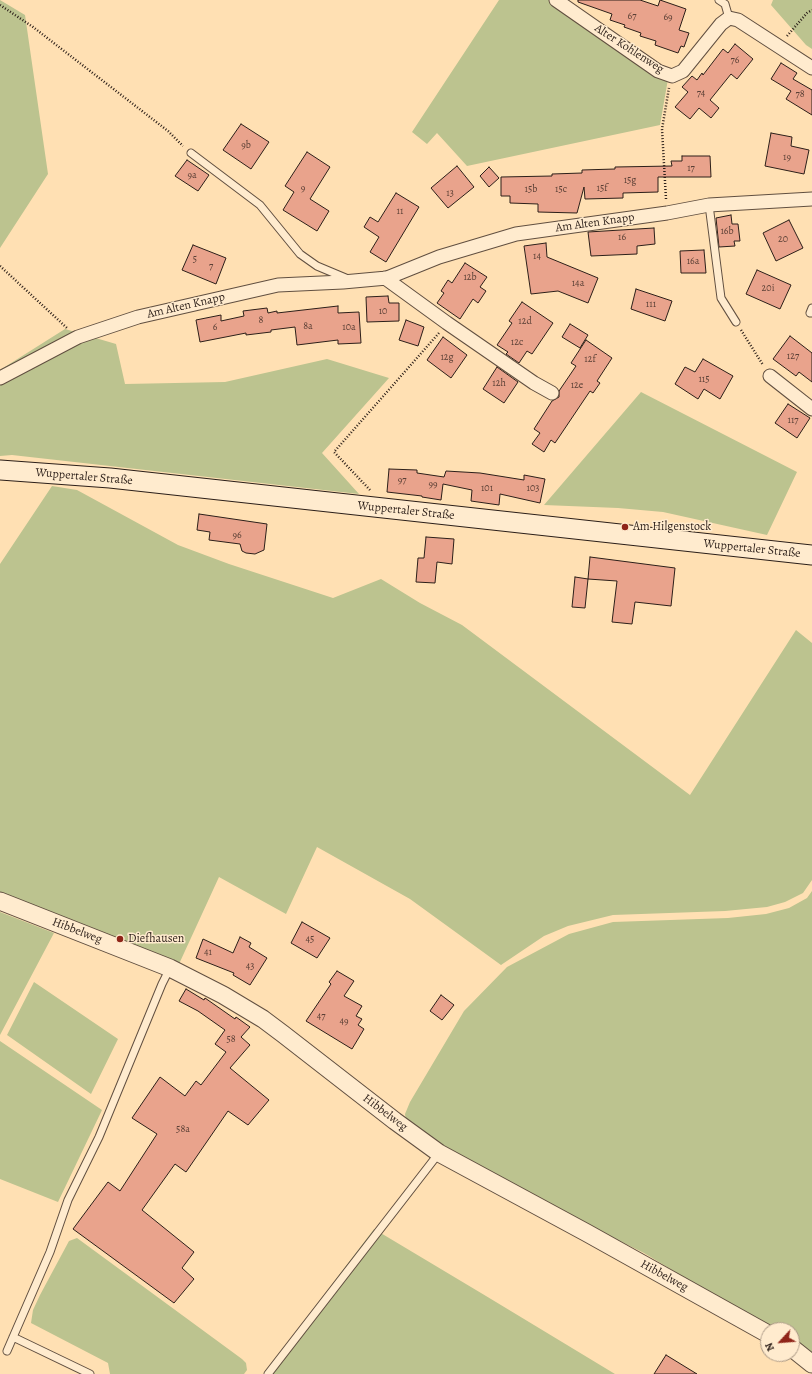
<!DOCTYPE html>
<meta charset="utf-8">
<style>
body{margin:0}
#map{position:relative;width:812px;height:1374px;overflow:hidden;background:#ffe0b3;font-family:Alegreya,serif}
canvas{display:block}
.north{position:absolute;left:760px;top:1322px;width:40px;height:40px;box-sizing:border-box;background:#ffebce;border:1px solid #ab9986;border-radius:50%;rotate:244deg;font-size:11px;font-weight:700;line-height:16px;text-align:center;color:#2c1f19}
.north::after{content:'';display:block;margin:auto;width:14px;height:18px;background:#8f2418;clip-path:polygon(50% 0,100% 100%,50% 72%,0 100%)}
</style>
<div id="map">
<canvas width="812" height="1374"></canvas>
<div class="north">N</div>
</div>
<script>
const ctx = document.querySelector('canvas').getContext('2d');
ctx.lineJoin = 'round';
function fillPath(path, color) { ctx.fillStyle = color; ctx.fill(path, 'evenodd'); }
const toPath = rows => new Path2D(rows.map(r => 'M' + r).join(''));
function strokePath(path, color, width, dash) { ctx.strokeStyle = color; ctx.lineWidth = width; ctx.lineCap = dash ? 'butt' : 'round'; ctx.setLineDash(dash || []); ctx.stroke(path); }
function write(font, color, halo, rows, align = 'center') {
  ctx.font = font + ' Alegreya,serif'; ctx.lineWidth = 3; ctx.setLineDash([]); ctx.textBaseline = 'middle'; ctx.strokeStyle = halo; ctx.fillStyle = color; for (const [text, x, y, turn = 0] of rows) {
    ctx.save(); ctx.translate(x, y); ctx.rotate((+turn || 0) * Math.PI / 180); ctx.textAlign = isNaN(turn) ? turn : align; if (halo) ctx.strokeText(text, 0, 0); ctx.fillText(text, 0, 0); ctx.restore();
  }
}
fillPath(toPath([
 [0,0,25,15,48,174,0,248],
 [499,0,549,0,668,79,660,125,467,166,437,133,427,144,412,132],
 [773,0,812,0,812,49,806,45,771,5],
 [65,329,116,344,125,384,225,382,327,359,389,378,322,453,359,494,12,455,0,456,0,370],
 [641,392,797,472,767,535,663,512,618,508,544,505],
 [52,486,77,490,178,545,229,564,333,598,381,579,420,603,462,625,690,795,796,630,812,643,812,880,803,893,785,902,767,907,725,911,613,915,568,926,544,936,501,965,410,899,317,847,286,914,219,877,179,964,0,892,0,564],
 [812,891,812,1357,792,1344,792,1330,771,1330,644,1253,559,1211,462,1157,406,1121,405,1114,410,1102,464,1011,507,967,569,934,613,922,728,918,766,914,789,908,807,898],
 [0,912,54,933,0,1035],
 [34,982,118,1039,91,1094,7,1035],
 [0,1041,102,1110,58,1202,0,1179],
 [374,1229,486,1296,615,1374,264,1374],
 [77,1238,242,1359,246,1363,247,1370,244,1374,110,1374,108,1363,31,1323,33,1310,40,1295,69,1241]
]), '#bcc38f');
const building = toPath([
 [578,0,640,0,658,6,660,0,686,9,679,30,689,33,684,47,681,46,678,53,655,45,656,41,640,36,641,33,624,27,625,25,610,20,612,14,578,2,578,0],
 [735,44,753,59,737,79,731,74,710,100,719,108,711,118,699,108,690,119,675,107,688,92,682,87,692,76,697,80,702,73,703,75,723,49,728,53,735,44],
 [781,63,797,73,793,79,812,90,812,115,786,99,791,91,771,79,781,63],
 [241,124,269,142,251,169,223,150,241,124],
 [771,133,792,137,791,146,809,150,804,174,765,166,771,133],
 [307,152,330,167,310,199,329,211,317,231,283,210,294,192,285,186,307,152],
 [682,156,710,156,711,177,658,177,658,192,623,193,623,198,585,199,584,187,577,213,538,212,538,204,510,203,510,196,501,196,501,177,552,176,552,174,582,173,582,170,615,169,615,167,672,166,671,161,682,161,682,156],
 [187,160,209,175,198,191,175,176,187,160],
 [457,166,474,187,448,208,431,188,457,166],
 [489,167,499,178,489,187,480,176,489,167],
 [396,193,419,207,386,262,370,252,379,237,364,227,370,217,378,222,396,193],
 [731,215,732,224,738,224,740,241,734,241,735,246,719,247,716,218,731,215],
 [789,220,803,248,776,261,763,233,789,220],
 [654,228,655,244,637,246,637,254,591,256,588,232,654,228],
 [546,243,547,257,598,278,588,303,558,291,531,294,524,246,546,243],
 [193,245,226,258,216,284,182,270,193,245],
 [704,250,706,273,681,273,680,251,704,250],
 [465,263,487,277,480,287,486,291,478,303,473,299,460,319,437,303,444,293,441,291,448,280,452,283,465,263],
 [757,270,791,285,780,309,746,294,757,270],
 [636,289,672,301,665,321,631,309,636,289],
 [388,296,389,303,399,303,399,321,367,322,366,297,388,296],
 [522,302,553,323,532,354,527,351,519,363,506,354,508,352,497,345,512,323,509,321,522,302],
 [338,306,338,313,359,312,361,343,338,344,338,340,297,345,295,327,271,330,271,332,246,335,246,333,200,342,196,320,221,315,221,321,244,316,243,311,267,308,268,313,277,311,277,313,338,306],
 [406,320,424,327,418,346,399,340,406,320],
 [570,324,588,335,580,348,562,337,570,324],
 [790,336,812,353,812,382,799,372,796,376,773,359,790,336],
 [443,337,467,355,451,378,427,360,443,337],
 [586,340,612,358,597,381,600,383,593,393,590,391,555,443,551,440,544,452,532,444,540,433,534,429,552,401,559,397,559,391,576,366,571,363,586,340],
 [703,359,733,376,720,399,704,389,698,399,675,384,685,367,695,372,703,359],
 [497,367,518,382,504,403,483,389,497,367],
 [788,404,810,418,797,438,775,423,788,404],
 [389,469,417,470,417,473,444,477,446,471,480,473,524,480,524,475,545,479,540,503,500,494,499,505,471,501,472,490,443,484,441,500,422,497,422,496,387,492,389,469],
 [199,514,267,524,264,550,255,554,246,553,242,551,240,544,209,540,210,532,197,530,199,514],
 [426,537,454,539,452,564,437,562,435,583,416,582,418,558,424,558,426,537],
 [590,557,675,568,671,606,635,602,632,624,612,622,617,581,588,579,590,557],
 [575,577,588,579,585,608,572,607,575,577],
 [302,922,330,938,317,958,291,943,302,922],
 [240,937,251,943,249,947,267,958,250,985,233,975,234,973,196,958,203,939,233,953,240,937],
 [337,971,354,981,344,996,362,1006,356,1016,362,1019,358,1025,364,1029,352,1049,306,1021,331,984,329,982,337,971],
 [186,989,204,1000,205,998,235,1019,236,1017,250,1027,241,1037,250,1045,230,1068,269,1100,248,1125,228,1111,186,1172,175,1164,142,1210,194,1252,182,1268,194,1279,174,1303,73,1229,108,1182,120,1191,157,1134,132,1118,160,1077,185,1096,196,1081,201,1085,226,1052,215,1044,225,1030,198,1011,179,1001,186,989],
 [441,995,454,1005,442,1020,430,1011,441,995],
 [666,1355,697,1374,654,1374,666,1355]
]);
fillPath(building, '#e9a38c');
strokePath(building, '#2c1f19', 1);
const service = toPath([
 [719,0,725,4,729,18],
 [191,153,260,205,300,254,317,266,348,279],
 [709,205,721,298,736,322],
 [812,308,810,313,812,313],
 [13,1337,90,1374],
 [7,1351,50,1252,68,1200,99,1137,162,984,170,968],
 [268,1374,439,1153]
]);
const minor = toPath([
 [556,0,658,71,672,76,683,71,721,24,729,18,738,20,812,68],
 [385,278,447,323,534,383,552,393],
 [770,376,812,409],
 [0,378,78,337,138,317,278,285,343,282,387,278,439,257,516,234,667,213,709,205,812,199]
]);
const tertiary = toPath([
 [0,901,170,968,223,995,263,1019,283,1034,395,1121,439,1153,587,1233,768,1334],
 [792,1348,812,1364]
]);
const secondary = toPath([
 [0,470,110,478,812,555]
]);
strokePath(service, '#614f40', 9);
strokePath(minor, '#614f40', 15);
strokePath(tertiary, '#614f40', 19);
strokePath(secondary, '#2c1f19', 21);
strokePath(toPath([
 [0,5,33,27,168,131,183,146],
 [787,36,807,13,812,10],
 [666,199,662,129,669,88],
 [0,266,67,328],
 [741,330,763,365],
 [370,490,334,452,439,333]
]), '#2c1f19', 2.5, [1, 2]);
strokePath(service, '#ffebce', 7);
strokePath(minor, '#ffebce', 13);
strokePath(tertiary, '#ffebce', 17);
strokePath(secondary, '#ffebce', 19);
for (const [x, y, r, color] of [
 [625,527,4,"#8f2418"],
 [120,939,4,"#8f2418"]
]) { const dot = new Path2D(); dot.arc(x, y, r, 0, 2 * Math.PI); ctx.fillStyle = color; ctx.fill(dot); strokePath(dot, '#ffebce', 1.5); }
write('10px', '#5b4036', null, [
 ["67",632,17],
 ["69",668,18],
 ["76",735,61],
 ["74",701,94],
 ["78",800,95],
 ["9b",246,146],
 ["19",787,158],
 ["17",691,169],
 ["9a",192,176],
 ["15g",630,181],
 ["9",303,189],
 ["15f",602,189],
 ["15b",531,190],
 ["15c",561,190],
 ["13",450,194],
 ["11",400,212],
 ["16b",727,232],
 ["16",622,238],
 ["20",783,240],
 ["14",537,257],
 ["5",195,260],
 ["16a",693,262],
 ["7",211,267],
 ["12b",470,278],
 ["14a",578,284],
 ["20i",768,289],
 ["111",651,305],
 ["10",383,312],
 ["8",261,321],
 ["12d",525,322],
 ["8a",308,327],
 ["6",215,328],
 ["10a",349,328],
 ["12c",517,343],
 ["127",793,357],
 ["12g",447,358],
 ["12f",590,360],
 ["115",704,380],
 ["12h",499,384],
 ["12e",577,386],
 ["117",793,421],
 ["97",402,481],
 ["99",433,485],
 ["101",487,489],
 ["103",533,489],
 ["96",237,536],
 ["45",310,940],
 ["41",208,953],
 ["43",250,967],
 ["47",321,1017],
 ["49",344,1022],
 ["58",231,1040],
 ["58a",183,1130]
]);
write('12px', '#2c1f19', '#ffebce', [
 ["Alter Kohlenweg",629,49,33],
 ["Am Alten Knapp",595,223,-8],
 ["Am Alten Knapp",186,306,-13],
 ["Wuppertaler Straße",84,477,5],
 ["Wuppertaler Straße",406,511,6],
 ["Wuppertaler Straße",752,549,6],
 ["Hibbelweg",77,931,21],
 ["Hibbelweg",385,1113,37],
 ["Hibbelweg",664,1276,29]
]);
write('12px', '#2c1f19', '#ffebce', [
 ["Am Hilgenstock",633,527],
 ["Diefhausen",128,939]
], 'left');
</script>
